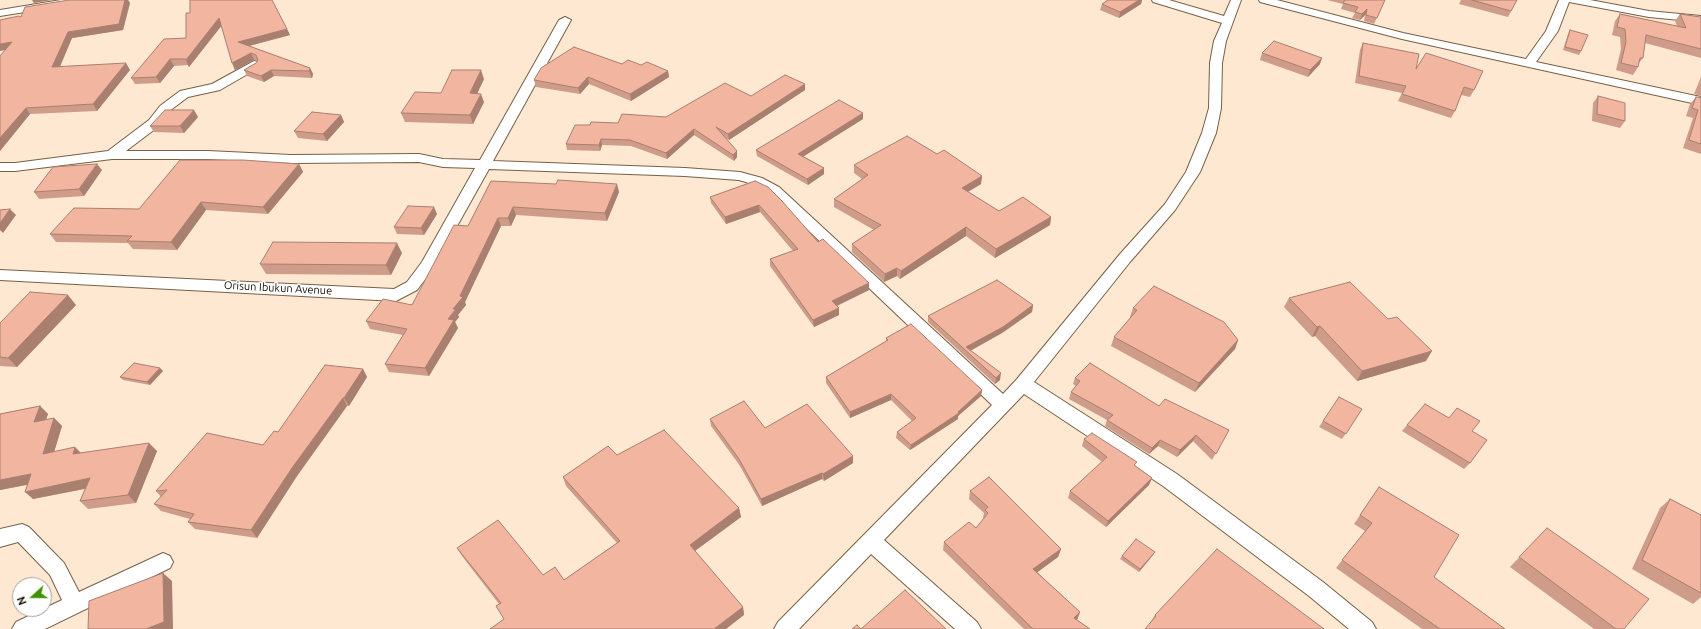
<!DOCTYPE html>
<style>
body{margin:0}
#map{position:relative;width:1701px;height:629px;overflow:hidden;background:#fee8d1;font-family:Ubuntu,sans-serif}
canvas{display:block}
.north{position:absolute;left:12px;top:577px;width:40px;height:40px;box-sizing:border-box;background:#fff;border:1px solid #a29f9b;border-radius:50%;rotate:249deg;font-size:11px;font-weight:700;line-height:16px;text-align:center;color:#170e04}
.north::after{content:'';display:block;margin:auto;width:14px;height:18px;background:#3d9301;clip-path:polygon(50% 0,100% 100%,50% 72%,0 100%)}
</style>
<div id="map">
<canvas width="1701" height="629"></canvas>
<div class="north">N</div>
</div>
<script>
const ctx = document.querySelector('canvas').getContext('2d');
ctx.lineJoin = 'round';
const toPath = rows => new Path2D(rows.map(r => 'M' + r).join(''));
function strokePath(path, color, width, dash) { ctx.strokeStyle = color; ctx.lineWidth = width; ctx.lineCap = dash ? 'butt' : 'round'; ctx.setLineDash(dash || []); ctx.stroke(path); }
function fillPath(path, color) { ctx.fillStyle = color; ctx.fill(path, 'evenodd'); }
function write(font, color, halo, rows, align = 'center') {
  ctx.font = font + ' Ubuntu,sans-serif'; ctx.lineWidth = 3; ctx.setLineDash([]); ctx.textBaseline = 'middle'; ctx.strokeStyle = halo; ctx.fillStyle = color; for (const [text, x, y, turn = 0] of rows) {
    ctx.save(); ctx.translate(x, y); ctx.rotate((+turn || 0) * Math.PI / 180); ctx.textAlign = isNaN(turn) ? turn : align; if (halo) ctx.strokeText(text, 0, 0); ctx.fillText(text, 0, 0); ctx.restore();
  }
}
const minor = toPath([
 [61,0,86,0,81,3,0,16,0,10,61,0],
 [1152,0,1169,0,1224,16,1231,0,1241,0,1226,41,1222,63,1221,108,1216,133,1200,172,1175,210,1130,262,1034,382,1177,474,1323,582,1372,622,1376,629,1349,629,1309,596,1163,486,1024,394,884,540,977,622,981,629,955,629,871,554,799,629,774,629,778,622,992,405,769,193,752,184,739,180,685,176,489,169,433,269,417,290,396,301,0,280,0,270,394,289,407,282,422,262,475,168,443,167,419,162,291,163,208,159,112,159,15,171,0,171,0,163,15,163,108,151,149,120,160,106,180,91,212,84,254,61,258,62,260,65,258,68,220,90,188,97,168,112,159,126,126,151,208,151,291,155,419,154,443,159,480,160,559,20,565,17,571,20,493,161,685,168,740,172,762,178,779,187,1003,394,1017,379,1120,254,1165,204,1186,172,1202,133,1209,108,1210,63,1214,41,1222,23,1153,2,1152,0],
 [1259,0,1277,0,1403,33,1526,59,1546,31,1559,0,1590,0,1649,11,1701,16,1701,22,1649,17,1569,2,1558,31,1536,62,1701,97,1701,105,1402,39,1260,2,1259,0],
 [22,524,29,527,64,563,79,592,163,553,170,556,173,562,170,568,45,629,12,629,16,622,62,600,50,575,18,542,0,547,0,529,22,524]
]);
strokePath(minor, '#776046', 2);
fillPath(minor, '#fff');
fillPath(toPath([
 [125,0,128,0,130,3,123,30,72,38,59,67,130,70,97,111,30,114,0,151,5,50,21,17],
 [1108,0,1142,0,1141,4,1119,18,1100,10,1102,4],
 [1327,0,1385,0,1374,24,1364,21,1365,15,1360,20,1352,18,1355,13,1341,9,1343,4],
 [1461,0,1517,0,1508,17,1459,4],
 [186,13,287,29,290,35,249,46,310,68,313,74,312,78,274,76,264,82,247,76,244,70,256,63,257,61,254,60,235,70,221,25,189,67,188,65,174,66,160,83,135,84,131,78,186,38],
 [1620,14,1677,26,1675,21,1680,14,1701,17,1701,58,1645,43,1643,58,1638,64,1638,67,1633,75,1616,70,1621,49,1620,37,1612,35,1615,21],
 [1570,30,1581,51,1579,55,1563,50,1568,34],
 [1363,43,1416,69,1474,90,1470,97,1461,95,1455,111,1451,118,1398,101,1402,93,1355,83,1360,50],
 [1262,53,1320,64,1308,77,1260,60],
 [622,64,641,65,668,71,669,77,631,101,589,84,580,94,536,87,534,80],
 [1701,77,1701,96,1694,94],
 [484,79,477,94,484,102,473,124,405,122,401,113,441,93],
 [805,90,729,140,726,138,737,157,734,161,694,135,667,159,631,146,602,145,600,151,567,150,566,144,590,125,618,123,666,117,751,96],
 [1598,96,1625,121,1620,128,1592,121,1593,103],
 [1696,97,1701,98,1701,154,1683,148,1693,118,1686,116,1690,104],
 [341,115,344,122,327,141,298,138,294,131],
 [198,117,184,133,154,132,150,126],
 [863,119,803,156,824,168,824,174,808,185,757,156,756,150],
 [937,154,982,176,981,184,968,192,999,211,1051,217,1050,225,995,258,966,236,900,279,897,276,884,282,852,252,852,244,874,230,834,207,834,199,862,179,854,173,854,165],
 [299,164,303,172,268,214,206,210,177,250,133,249,128,243,56,242,50,234],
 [102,170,84,196,39,199,34,192],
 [491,181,619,192,607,221,516,215,511,226,501,226,465,302,466,305,458,315,459,317,455,322,458,328,429,376,389,372,385,364,403,335,370,329,366,321,412,305,468,226],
 [755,181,818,242,869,283,869,290,837,306,839,308,839,315,814,327,770,266,770,259,793,251,760,212,726,224,711,203,710,197],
 [437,214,424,235,397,234,394,227],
 [402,253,391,275,266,274,260,264],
 [1289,298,1426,361,1357,381,1315,336,1312,337,1284,307],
 [76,305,17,367,0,366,0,323],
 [1033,305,1032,312,1002,333,970,351,1000,380,995,384,928,322,928,316],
 [1133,308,1238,340,1235,349,1195,392,1111,346,1114,337,1131,317,1130,317],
 [886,338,982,390,981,396,958,416,958,419,910,450,896,438,897,432,912,421,891,400,850,418,826,383,826,377,886,341],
 [160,368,163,371,150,385,123,380,120,377],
 [363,369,367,377,349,406,347,406,297,476,257,538,195,529,188,522,190,519,161,511,154,504,161,497,156,491,263,445,278,432],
 [1075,378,1159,406,1229,430,1212,460,1193,441,1177,457,1158,446,1149,454,1105,426,1107,420,1069,399,1071,392,1076,386,1073,384],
 [40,406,48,414,46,420,54,418,62,426,54,452,80,453,157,451,136,503,88,509,80,501,85,489,33,499,27,485,0,490,0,414],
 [1362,409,1342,439,1319,427,1323,421],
 [710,419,765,428,853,456,853,463,824,481,822,479,762,506,740,466,711,426],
 [1407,425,1472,431,1470,463,1464,469,1402,431],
 [1084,439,1136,466,1152,478,1149,485,1106,527,1068,498,1070,491,1102,462,1082,446],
 [617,455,739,508,741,517,695,551,743,607,744,615,504,619,496,606,499,604,462,556,457,548,543,575,564,580,617,543,566,486,563,477],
 [1379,487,1434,577,1505,629,1422,629,1336,568,1365,531,1354,524],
 [970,491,1061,549,1058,557,1037,572,1080,612,1077,620,1090,629,1024,629,943,550,944,542,976,528,984,519,983,518,984,513,969,499],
 [1670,499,1701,515,1701,597,1693,604,1632,569,1660,508],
 [1547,528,1624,629,1594,629,1510,567],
 [1153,555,1139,572,1120,559,1122,556],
 [1155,615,1324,629,1150,623]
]), '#d09c8a');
fillPath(toPath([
 [32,0,52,0,34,3],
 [125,0,128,0,130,3,123,30,72,38,57,74,52,67,68,32],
 [1139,0,1142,0,1141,4,1119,18,1120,12],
 [1367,9,1365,15,1360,20,1362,14],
 [219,18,223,24,189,67,186,60],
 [287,29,290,35,241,48,238,42],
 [12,42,16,48,0,51,0,44],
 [251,53,254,60,235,70,232,63],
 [1322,58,1320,64,1308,77,1310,70],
 [170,59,174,66,160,83,156,77],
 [126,63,130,70,97,111,93,104],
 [310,68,313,74,312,78,309,71],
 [271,70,274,76,264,82,261,76],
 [481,70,484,79,473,102,470,93],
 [668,71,669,77,631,101,630,94],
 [588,77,589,84,580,94,578,88],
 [805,84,805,90,729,140,728,134],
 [481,94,484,102,473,124,470,115],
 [26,108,30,114,0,151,0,138],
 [194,110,198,117,184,133,180,126],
 [863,113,863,119,798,160,798,154],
 [341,115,344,122,327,141,323,134],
 [694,129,694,135,667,159,666,153],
 [601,139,602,145,600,151,599,145],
 [737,151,737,157,734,161,733,155],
 [97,164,102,170,84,196,79,189],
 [299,164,303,172,268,214,263,207],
 [824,168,824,174,808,185,807,179],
 [982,176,981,184,961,196,962,188],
 [617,184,619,192,607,221,605,213],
 [201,202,206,210,177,250,171,242],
 [759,205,760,212,726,224,725,217],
 [434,207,437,214,424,235,421,228],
 [513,207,516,215,511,226,508,218],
 [10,209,16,215,3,233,0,230,0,223],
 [1051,217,1050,225,995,258,996,249],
 [498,218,501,226,465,302,466,305,458,315,459,317,455,322,458,328,429,376,425,368,448,319,460,296],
 [966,227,966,236,900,279,901,271],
 [397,243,402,253,391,275,386,265],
 [897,268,897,276,884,282,885,274],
 [869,283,869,290,832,308,832,301],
 [68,295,76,305,17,367,8,358],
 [1033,305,1032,312,1002,333,968,352,966,347],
 [839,308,839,315,814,327,813,320],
 [1320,326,1315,336,1312,337,1317,327],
 [1238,340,1235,349,1195,392,1199,383],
 [1432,351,1426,361,1357,381,1362,371],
 [160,368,163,371,150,385,147,382],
 [363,369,367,377,349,406,344,398],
 [1001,373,1000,380,995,384,996,378],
 [982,390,981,396,958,416,958,419,910,450,911,445,958,412],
 [891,394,891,400,850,418,850,412],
 [343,398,347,406,297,476,257,538,251,530,292,468],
 [40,406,48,414,42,430,34,422],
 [54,418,62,426,51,462,43,454],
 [1196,435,1193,441,1177,457,1180,450],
 [1160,440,1158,446,1149,454,1152,448],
 [149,443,157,451,136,503,128,495],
 [75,447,83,455,73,454],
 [853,456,853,463,824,481,823,474],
 [822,473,822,479,762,506,761,499],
 [31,474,40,482,0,490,0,480],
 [90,478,98,486,33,499,25,492],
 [1152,478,1149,485,1106,527,1108,521],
 [739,508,741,517,692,553,690,545],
 [1061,549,1058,557,1031,577,1033,569],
 [1155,552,1153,555,1139,572,1140,569],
 [163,573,172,581,173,629,146,629],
 [743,607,744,615,726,629,714,629],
 [1080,612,1077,620,1071,626,1074,618]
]), '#a97f70');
const building = toPath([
 [69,0,125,0,119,24,68,32,52,67,126,63,93,104,26,108,0,138,0,56,12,42,0,44,0,20,19,16,21,17,25,7,69,0],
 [190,0,272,0,287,29,238,42,310,68,309,71,271,70,261,76,244,70,256,63,258,60,256,55,251,53,232,63,219,18,186,60,186,59,170,59,156,77,131,78,164,39,186,38,186,13,190,13,190,0],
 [1108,0,1139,0,1120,12,1102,4,1108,0],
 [1345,0,1385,0,1377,18,1366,15,1367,9,1362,14,1355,12,1358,7,1343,3,1345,0],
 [1472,0,1517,0,1511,11,1472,0],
 [1620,14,1686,28,1680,14,1701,17,1701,49,1646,35,1643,58,1640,58,1638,67,1621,63,1626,42,1625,29,1617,27,1620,14],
 [1570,30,1588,35,1581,51,1565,47,1570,30],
 [1274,41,1322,58,1310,70,1262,53,1274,41],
 [1363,43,1419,54,1416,69,1426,53,1483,71,1474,90,1464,87,1455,111,1402,94,1406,86,1359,76,1363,43],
 [574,47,622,64,628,60,641,65,647,62,668,71,630,94,588,77,578,88,534,80,541,68,574,47],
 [452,70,481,70,470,93,481,94,470,115,401,113,415,92,441,93,452,70],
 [785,75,805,84,728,134,716,127,737,151,733,155,694,129,666,153,630,140,601,139,599,145,566,144,575,125,590,125,591,122,618,123,622,114,666,117,725,83,751,96,785,75],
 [1598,96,1625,103,1625,121,1597,114,1598,96],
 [1696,97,1701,98,1701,144,1689,140,1698,110,1692,108,1696,97],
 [839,100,863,113,798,154,824,168,807,179,756,150,839,100],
 [165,110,194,110,180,126,150,126,165,110],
 [312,112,341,115,323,134,294,131,312,112],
 [907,136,937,154,944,150,982,176,962,188,999,211,1023,197,1051,217,996,249,966,227,901,271,897,268,885,274,852,244,881,225,834,199,868,175,854,165,907,136],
 [180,160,243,160,299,164,263,207,201,202,171,242,127,241,132,236,50,234,74,208,139,209,180,160],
 [97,164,79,189,34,192,53,167,97,164],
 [558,180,617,184,605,213,513,207,508,218,498,218,460,296,463,297,453,309,456,309,448,319,454,320,425,368,385,364,407,329,366,321,383,299,412,305,454,225,468,226,491,181,556,184,558,180],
 [755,181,768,187,782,201,818,242,823,239,869,283,832,301,839,308,813,320,770,259,798,249,759,205,725,217,710,197,755,181],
 [408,206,434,207,421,228,394,227,408,206],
 [10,209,0,223,0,210,10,209],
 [273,242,397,243,386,265,260,264,273,242],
 [997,280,1033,305,1003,327,966,347,1001,373,996,378,928,316,997,280],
 [1350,282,1388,319,1397,317,1432,351,1362,371,1320,326,1317,327,1289,298,1350,282],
 [1154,286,1224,322,1238,340,1199,383,1114,337,1137,310,1133,308,1154,286],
 [30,292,68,295,8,358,0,357,0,323,30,292],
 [911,324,982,390,958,412,959,413,911,445,897,432,916,418,891,394,850,412,826,377,888,340,886,338,911,324],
 [134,363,160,368,147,382,120,377,134,363],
 [1090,363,1159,406,1165,399,1229,430,1216,454,1196,435,1180,450,1160,440,1152,448,1107,420,1113,415,1071,392,1080,381,1075,378,1090,363],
 [325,365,363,369,344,398,343,398,292,468,251,530,188,522,194,514,154,504,167,490,156,491,207,433,263,445,274,431,278,432,325,365],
 [1339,397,1362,409,1346,434,1323,421,1339,397],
 [744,401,765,428,807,404,853,456,823,474,822,473,761,499,739,459,710,419,744,401],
 [1425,404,1449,418,1457,408,1480,421,1472,431,1487,440,1470,463,1407,425,1425,404],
 [40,406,34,422,54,418,43,454,75,447,73,454,149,443,128,495,80,501,90,478,25,492,31,474,0,480,0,414,40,406],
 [664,430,739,508,690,545,743,607,714,629,490,629,504,619,496,606,501,603,457,548,498,520,543,575,555,567,564,580,620,541,563,477,608,446,617,455,664,430],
 [1092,433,1137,462,1134,465,1152,478,1108,521,1070,491,1107,457,1084,439,1092,433],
 [989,477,1061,549,1033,569,1080,612,1074,618,1090,629,1033,629,944,542,969,522,976,528,988,513,985,510,988,507,970,491,989,477],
 [1379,487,1459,535,1434,577,1505,629,1440,629,1342,560,1372,523,1360,515,1379,487],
 [1670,499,1701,515,1701,593,1642,560,1670,499],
 [1547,528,1649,599,1624,629,1616,629,1519,557,1547,528],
 [1136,539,1155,552,1140,569,1122,556,1136,539],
 [1217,549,1324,629,1145,629,1156,616,1155,615,1217,549],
 [163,573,164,622,146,629,88,629,89,601,163,573],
 [905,590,946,629,861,629,905,590],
 [857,625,861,629,852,629,857,625]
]);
fillPath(building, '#f2b5a0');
strokePath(building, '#a97f70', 1);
write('11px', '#170e04', '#fff', [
 ["Orisun Ibukun Avenue",278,288,3]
]);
</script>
